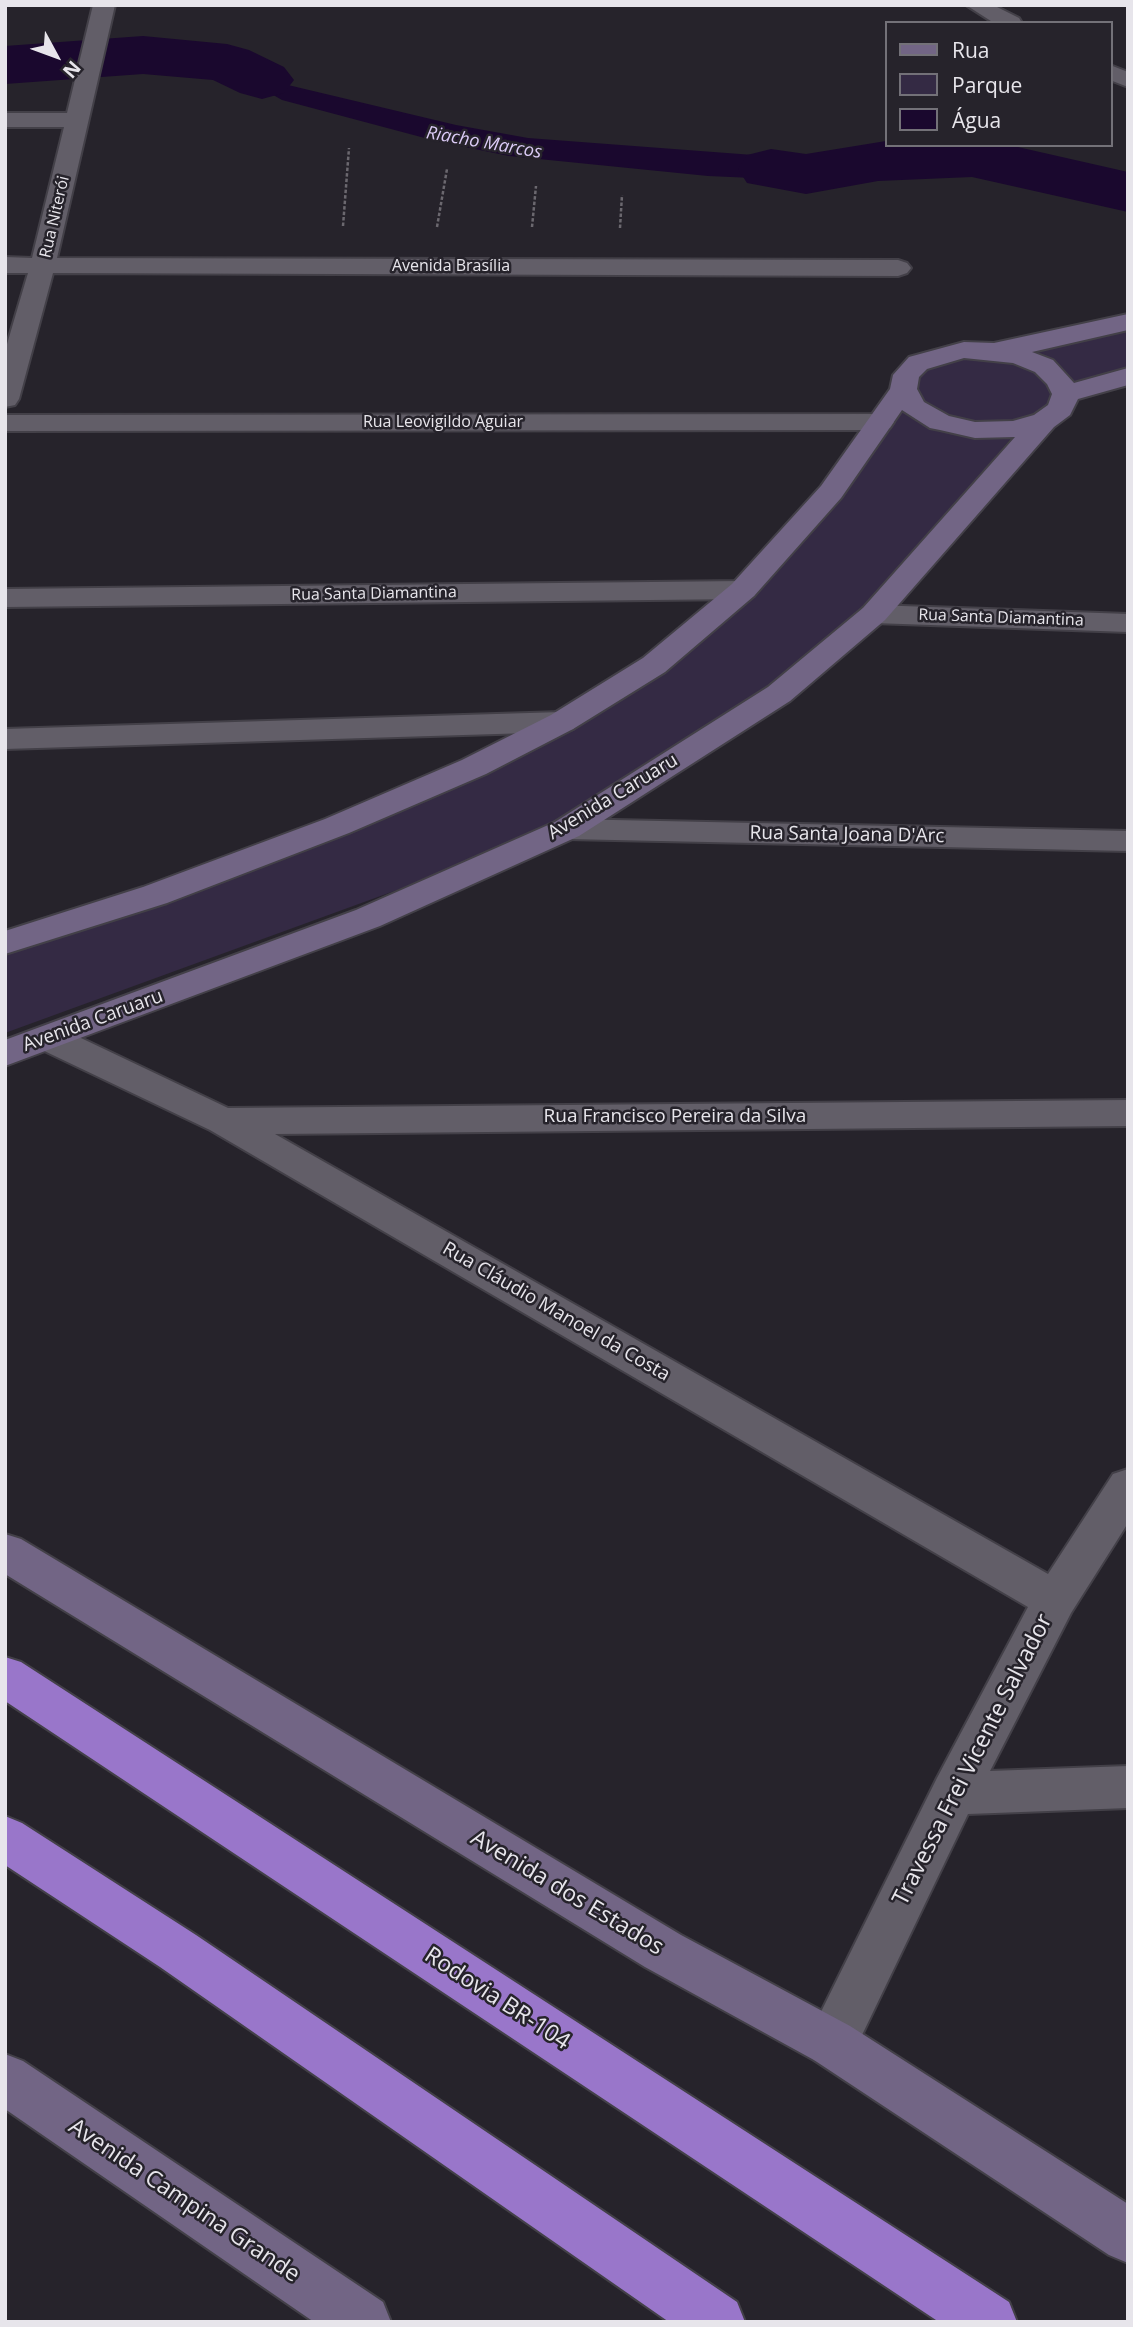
<!DOCTYPE html>
<meta charset="utf-8">
<style>
body{margin:0}
#map{position:relative;width:1133px;height:2327px;overflow:hidden;background:#26232b;font-family:"Open Sans",sans-serif}
canvas{display:block}
.frame{position:absolute;inset:0;border:7px solid #e7e5eb;pointer-events:none}
.legend{position:absolute;left:885px;top:21px;width:228px;height:126px;box-sizing:border-box;background:#26232b;border:2px solid #737178;margin:0;padding:9px 12px;list-style:none;font-size:21px;color:#e7e5eb}
.legend li{display:flex;align-items:center;gap:14px;height:35px}
.legend b{width:35px;border:2px solid #737178}
.north{position:absolute;left:21px;top:21px;width:70px;height:70px;-webkit-text-stroke:5px #26232b;paint-order:stroke;rotate:131deg;font-size:19px;font-weight:700;line-height:28px;text-align:center;color:#e7e5eb}
.north::after{content:'';display:block;margin:auto;width:24px;height:32px;background:#e7e5eb;clip-path:polygon(50% 0,100% 100%,50% 72%,0 100%)}
</style>
<div id="map">
<canvas width="1133" height="2327"></canvas>
<div class="frame"></div>
<ul class="legend">
<li><b style="height:9px;background:#726585"></b>Rua</li>
<li><b style="height:19px;background:#342a44"></b>Parque</li>
<li><b style="height:19px;background:#1a082e"></b>Água</li>
</ul>
<div class="north">N</div>
</div>
<script>
const ctx = document.querySelector('canvas').getContext('2d');
ctx.lineJoin = 'round';
function fillPath(path, color) { ctx.fillStyle = color; ctx.fill(path, 'evenodd'); }
const toPath = rows => new Path2D(rows.map(r => 'M' + r).join(''));
function strokePath(path, color, width, dash) { ctx.strokeStyle = color; ctx.lineWidth = width; ctx.lineCap = dash ? 'butt' : 'round'; ctx.setLineDash(dash || []); ctx.stroke(path); }
function write(font, color, halo, rows, align = 'center') {
  ctx.font = font + ' "Open Sans",sans-serif'; ctx.lineWidth = 5; ctx.setLineDash([]); ctx.textBaseline = 'middle'; ctx.strokeStyle = halo; ctx.fillStyle = color; for (const [text, x, y, turn = 0] of rows) {
    ctx.save(); ctx.translate(x, y); ctx.rotate((+turn || 0) * Math.PI / 180); ctx.textAlign = isNaN(turn) ? turn : align; if (halo) ctx.strokeText(text, 0, 0); ctx.fillText(text, 0, 0); ctx.restore();
  }
}
fillPath(toPath([
 [1128,327,1128,370,1072,387,1014,351],
 [955,357,1013,359,1038,369,1055,394,1050,410,1031,419,974,425,925,409,912,378,926,366],
 [904,406,1014,435,865,608,751,704,594,804,536,831,397,890,5,1033,5,954,138,911,667,664]
]), '#342a44');
fillPath(toPath([
 [117,47,200,51,247,61,288,85,456,125,528,138,793,158,916,149,926,170,889,174,776,179,708,176,509,156,436,141,282,100,240,76,224,73,113,69],
 [56,49,47,73,5,78,5,54]
]), '#1a082e');
fillPath(toPath([
 [143,36,227,44,249,50,284,67,294,80,284,93,262,99,240,93,213,80,143,74,5,84,5,46,143,36],
 [886,141,886,145,1009,145,1128,172,1128,212,972,177,878,181,806,194,747,183,738,169,747,155,771,149,806,154,886,141]
]), '#1a082e');
const street = toPath([
 [93,5,115,5,57,258,898,260,907,263,911,268,907,273,898,276,53,273,19,399,15,405,5,407,5,351,28,273,5,273,5,257,32,258,64,127,5,127,5,113,67,113,93,5],
 [966,5,993,5,1019,18,1022,23,994,23,966,5],
 [1110,65,1128,72,1128,87,1110,80,1110,65],
 [880,414,890,416,894,422,890,428,880,430,5,431,5,415,880,414],
 [743,581,754,584,758,590,754,596,743,599,5,607,5,589,743,581],
 [874,605,1128,614,1128,632,874,623,863,620,859,614,863,608,874,605],
 [562,712,573,715,578,722,573,729,562,732,5,749,5,729,562,712],
 [567,819,1128,831,1128,851,567,839,555,836,550,829,555,822,567,819],
 [49,1026,62,1029,228,1108,1128,1100,1128,1126,275,1134,1048,1574,1113,1474,1128,1469,1128,1523,1071,1613,990,1771,1128,1766,1128,1808,968,1814,850,2060,832,2067,814,2060,806,2043,814,2026,937,1778,1028,1607,210,1130,36,1047,31,1038,36,1029,49,1026]
]);
const secondary = toPath([
 [1128,314,1128,330,1032,352,1053,360,1074,383,1128,368,1128,385,1078,399,1070,415,1054,427,885,620,790,701,579,836,380,926,5,1066,5,1040,356,910,555,822,768,687,863,608,1015,437,975,438,940,430,930,428,902,410,841,498,754,596,665,672,573,729,486,774,349,833,167,903,5,954,5,931,143,887,325,819,462,760,551,715,643,658,732,584,821,486,890,389,893,375,909,357,964,342,994,343,1128,314],
 [964,358,1013,363,1035,372,1047,384,1052,394,1048,405,1034,415,1013,421,975,422,949,416,924,402,917,389,919,377,927,369,964,358],
 [5,1534,21,1539,681,1935,850,2026,1128,2204,1128,2263,1109,2255,814,2060,645,1967,5,1574,5,1534],
 [5,2054,23,2061,383,2302,391,2322,314,2322,5,2109,5,2054]
]);
const highway = toPath([
 [5,1657,21,1662,1009,2302,1017,2322,939,2322,5,1701,5,1657],
 [5,1816,22,1823,196,1935,737,2302,745,2322,669,2322,160,1967,5,1865,5,1816]
]);
strokePath(street, '#434048', 4);
strokePath(secondary, '#434048', 4);
strokePath(highway, '#434048', 4);
strokePath(toPath([
 [343,226,349,148],
 [437,227,447,169],
 [532,227,536,186],
 [620,228,622,195]
]), '#6b686f', 2.5, [3.5, 2]);
fillPath(street, '#625e68');
fillPath(secondary, '#726585');
fillPath(highway, '#9976ca');
write('16px', '#e7e5eb', '#26232b', [
 ["Rua Niterói",55,217,-77],
 ["Avenida Brasília",451,266],
 ["Rua Leovigildo Aguiar",443,422],
 ["Rua Santa Diamantina",374,594,-1],
 ["Rua Santa Diamantina",1001,618,2]
]);
write('italic 18px', '#dbcbf6', '#26232b', [
 ["Riacho Marcos",484,143,10]
]);
write('19px', '#e7e5eb', '#26232b', [
 ["Avenida Caruaru",613,797,-31],
 ["Rua Santa Joana D'Arc",847,835,1],
 ["Avenida Caruaru",93,1021,-20],
 ["Rua Francisco Pereira da Silva",675,1117],
 ["Rua Cláudio Manoel da Costa",556,1312,30]
]);
write('23px', '#e7e5eb', '#26232b', [
 ["Travessa Frei Vicente Salvador",973,1760,-63],
 ["Avenida dos Estados",567,1893,31],
 ["Rodovia BR-104",497,1999,33],
 ["Avenida Campina Grande",184,2201,34]
]);
</script>
